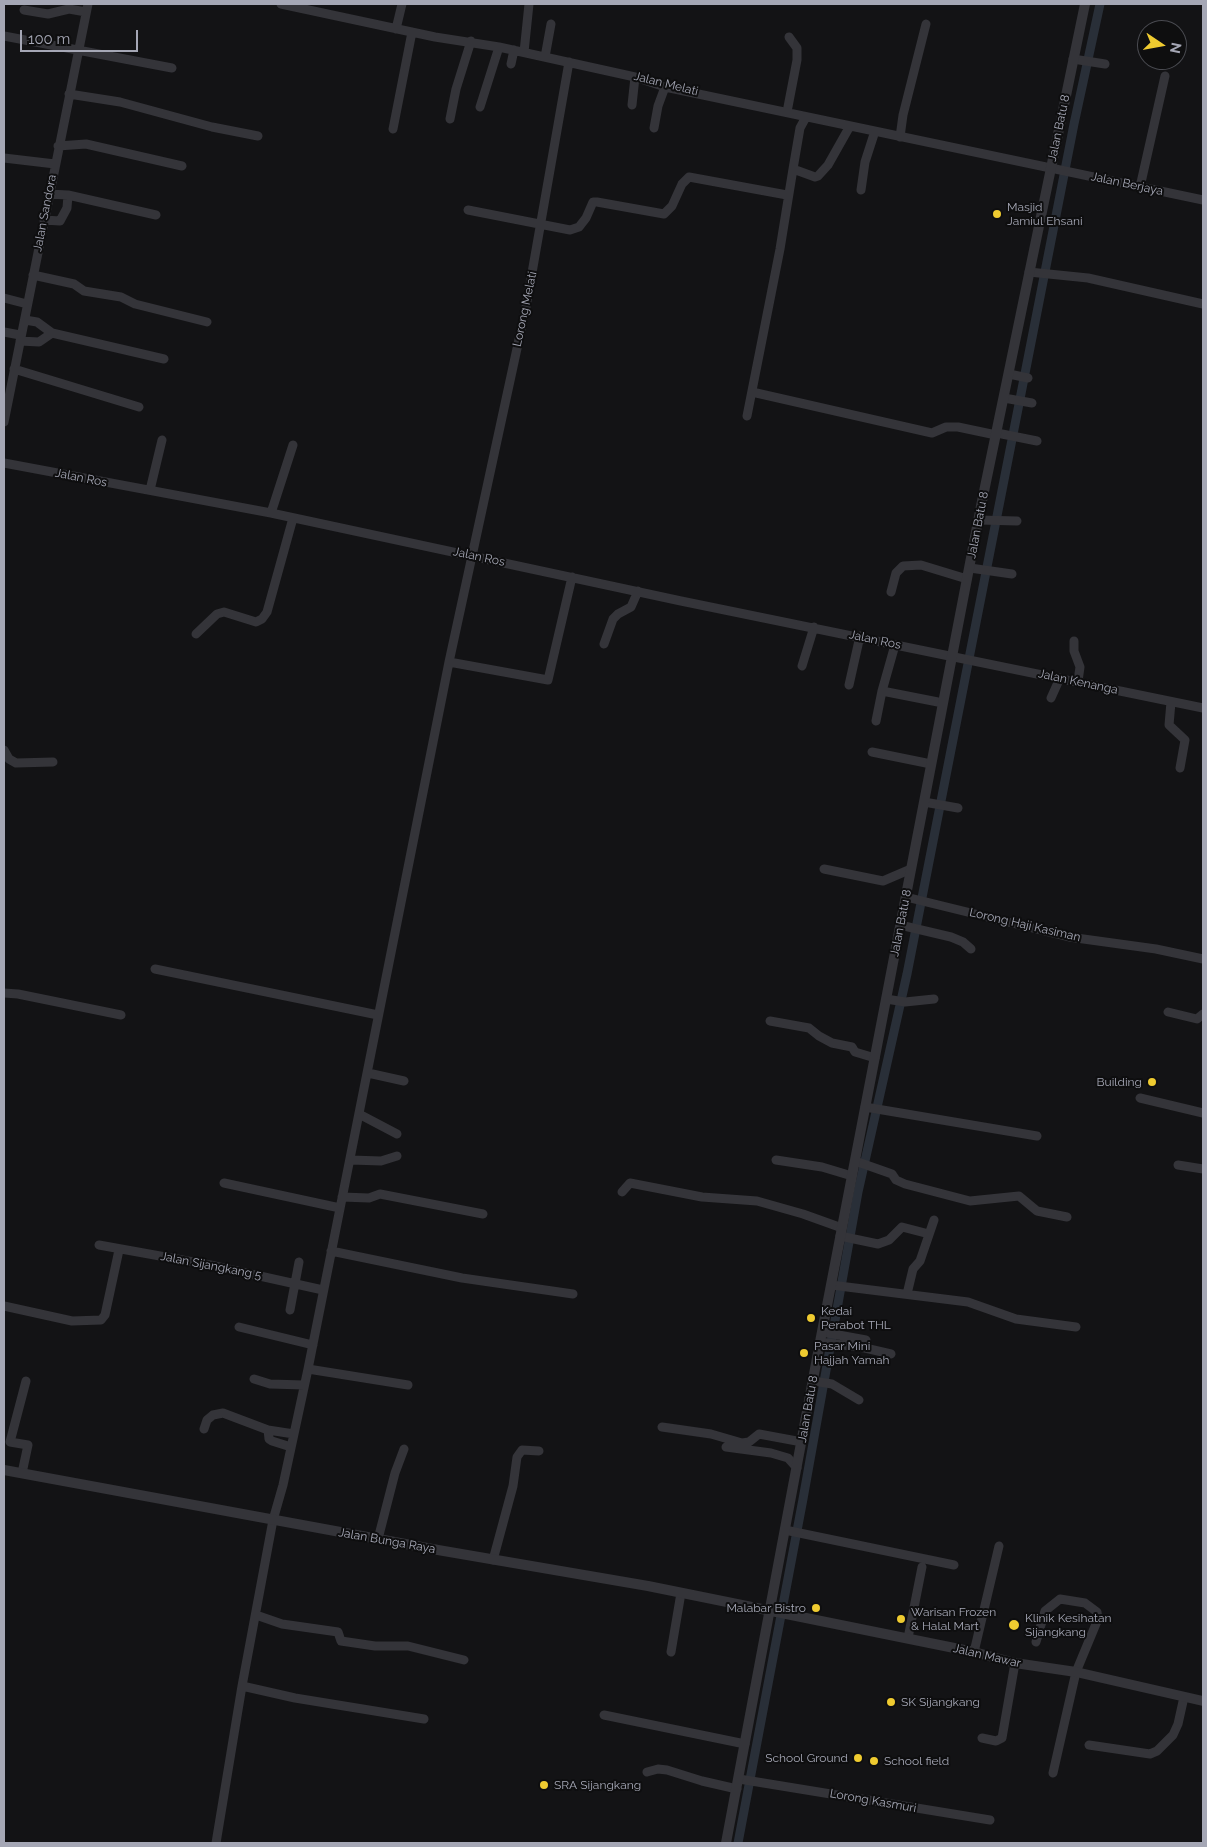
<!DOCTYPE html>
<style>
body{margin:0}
#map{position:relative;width:1207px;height:1847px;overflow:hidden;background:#131315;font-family:Raleway,sans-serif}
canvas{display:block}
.frame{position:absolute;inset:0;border:5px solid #a5a7b5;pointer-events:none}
.north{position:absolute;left:1137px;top:20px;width:50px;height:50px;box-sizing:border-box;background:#0e0e0f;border:1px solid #4a4b51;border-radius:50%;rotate:102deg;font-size:14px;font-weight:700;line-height:20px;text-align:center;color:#a5a7b5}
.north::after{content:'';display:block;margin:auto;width:18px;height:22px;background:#efcb30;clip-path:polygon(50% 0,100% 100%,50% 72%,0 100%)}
.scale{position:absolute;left:20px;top:30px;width:118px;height:22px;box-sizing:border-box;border:2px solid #a5a7b5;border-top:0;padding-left:6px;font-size:15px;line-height:18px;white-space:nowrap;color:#a5a7b5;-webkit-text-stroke:4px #0e0e0f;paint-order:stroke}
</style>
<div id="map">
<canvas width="1207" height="1847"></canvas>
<div class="frame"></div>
<div class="north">N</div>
<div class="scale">100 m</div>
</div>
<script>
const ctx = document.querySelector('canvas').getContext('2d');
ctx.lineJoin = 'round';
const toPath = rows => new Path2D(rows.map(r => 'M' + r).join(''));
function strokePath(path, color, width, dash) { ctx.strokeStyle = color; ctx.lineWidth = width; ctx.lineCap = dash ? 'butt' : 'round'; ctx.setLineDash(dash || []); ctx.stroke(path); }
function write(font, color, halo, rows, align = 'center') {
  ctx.font = font + ' Raleway,sans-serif'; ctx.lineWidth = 4; ctx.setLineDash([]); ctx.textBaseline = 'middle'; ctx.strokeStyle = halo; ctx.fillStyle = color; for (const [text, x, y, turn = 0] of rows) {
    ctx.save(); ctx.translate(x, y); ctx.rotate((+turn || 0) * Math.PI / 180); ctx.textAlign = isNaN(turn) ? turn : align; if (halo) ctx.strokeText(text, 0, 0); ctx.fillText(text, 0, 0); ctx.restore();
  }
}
strokePath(toPath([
 [738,1843,803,1499,858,1192,907,974,1074,124,1100,4]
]), '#292f38', 9);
strokePath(toPath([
 [281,4,435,37,499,47,635,77,665,87,1203,200],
 [24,10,48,14,69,9,86,12],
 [396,29,402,4],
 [4,36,172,68],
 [524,52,529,4],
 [545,57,551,24],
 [1073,59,1105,64],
 [511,64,514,50],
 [69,94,120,102,212,127,258,136],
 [632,105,635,77],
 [480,107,499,47],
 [787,112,797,60,797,48,789,37],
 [450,119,456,89,471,41],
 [654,128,658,106,665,87],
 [393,129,412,32],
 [900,137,903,115,926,24],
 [58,146,86,144,182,166],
 [4,158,55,164],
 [793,169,800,128,806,117],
 [1140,187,1165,76],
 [861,190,865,162,875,131],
 [68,195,156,215],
 [468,210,570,230,579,227,586,218,593,202,597,202,664,214,672,206,682,184,689,177,787,195],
 [44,220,60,221,67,208,68,195,48,194],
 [1029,272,1088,278,1203,304],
 [33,275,74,284,84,291,121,297,135,304,207,322],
 [4,298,27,304],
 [25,320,37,322,52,333,164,359],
 [4,332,20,335],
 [20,341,39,342,52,333],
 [14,369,139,407],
 [1009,374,1028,378],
 [752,392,932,433,946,427,958,427,996,435],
 [1004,398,1032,403],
 [747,416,780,249,793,169,815,177,818,176,828,165,850,126],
 [4,422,88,4],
 [997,433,1037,441],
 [4,463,271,513,681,601,1203,708],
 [150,490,162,440],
 [271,513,293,445],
 [979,520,1017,521],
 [970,568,1012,574],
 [891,592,896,573,903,566,921,565,967,579],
 [196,634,217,614,224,612,256,622,262,619,267,612,293,518],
 [1074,641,1074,651,1080,667,1078,681],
 [604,644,613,619,618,614,631,607,638,591],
 [449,662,548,680,572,577],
 [802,666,814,627],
 [849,685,860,636],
 [882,691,943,703],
 [1051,698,1060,678],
 [1171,702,1169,725,1185,740,1180,768],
 [876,721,882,691,895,645],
 [4,750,9,759,16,763,53,762],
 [872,752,931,764],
 [924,802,958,808],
 [824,869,883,881,911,869],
 [906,897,1069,937,1156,949,1203,959],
 [900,925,951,937,963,942,971,949],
 [155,969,378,1015],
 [4,993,18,994,121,1015],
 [886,999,905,1002,934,999],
 [1168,1012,1197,1019,1203,1014],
 [770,1021,809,1028,819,1036,832,1043,852,1047,855,1052,875,1058],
 [368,1073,404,1081],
 [1140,1098,1203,1113],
 [865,1107,1037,1136],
 [359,1114,397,1134],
 [351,1160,381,1161,397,1156],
 [776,1160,822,1167,852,1176],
 [855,1161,892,1174,896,1180,905,1184,970,1201,1019,1196,1037,1211,1067,1217],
 [1178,1165,1203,1169],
 [224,1183,340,1208],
 [622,1192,630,1183,702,1197,757,1201,803,1214,842,1228],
 [342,1197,369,1198,380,1194,483,1214],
 [840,1236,878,1244,889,1240,902,1227,929,1234],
 [99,1245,210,1265,323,1290],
 [331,1251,462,1278,573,1294],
 [831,1285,968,1302,1016,1319,1076,1327],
 [907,1294,913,1269,920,1261,934,1220],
 [4,1306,72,1321,101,1320,105,1315,119,1250],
 [290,1310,299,1262],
 [239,1327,313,1345],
 [822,1332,866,1340],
 [820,1342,865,1348,891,1354],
 [308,1369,408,1385],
 [254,1379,270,1384,304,1385],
 [813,1381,832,1384,859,1400],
 [662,1427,711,1434,742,1443,749,1442,759,1434,802,1442],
 [204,1429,207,1420,213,1415,223,1413,268,1430,294,1434],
 [268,1430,269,1439,272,1441,291,1447],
 [726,1447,771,1453,788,1458,797,1468],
 [22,1473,28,1445,10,1442,26,1381],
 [785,1530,954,1565],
 [378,1539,395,1473,404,1449],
 [493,1560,513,1486,517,1457,522,1450,539,1451],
 [256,1615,282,1624,338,1632,341,1641,375,1646,408,1646,464,1660],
 [908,1638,922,1567],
 [1036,1642,1045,1611,1060,1599,1085,1603,1097,1612,1098,1619,1076,1672,1053,1773],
 [671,1652,681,1593],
 [974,1652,999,1546],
 [242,1686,295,1698,424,1719],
 [604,1715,745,1744],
 [982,1738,996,1741,1002,1738,1015,1663],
 [1089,1745,1150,1754,1157,1751,1173,1735,1178,1724,1184,1697],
 [647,1772,658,1769,667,1770,702,1781,737,1789],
 [739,1779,990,1820],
 [216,1843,242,1686,273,1520,283,1485,308,1369,449,662,526,307,569,62]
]), '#343439', 9);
strokePath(toPath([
 [4,1470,438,1550,648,1586,974,1652,1015,1663,1076,1672,1203,1701],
 [726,1843,820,1342,981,506,1085,4]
]), '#343439', 10);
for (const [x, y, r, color] of [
 [997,214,5,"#efcb30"],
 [1152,1082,5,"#efcb30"],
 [811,1318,5,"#efcb30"],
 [804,1353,5,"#efcb30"],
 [816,1608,5,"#efcb30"],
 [901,1619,5,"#efcb30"],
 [1014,1625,6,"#efcb30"],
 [891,1702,5,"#efcb30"],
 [858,1758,5,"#efcb30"],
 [874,1761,5,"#efcb30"],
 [544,1785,5,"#efcb30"]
]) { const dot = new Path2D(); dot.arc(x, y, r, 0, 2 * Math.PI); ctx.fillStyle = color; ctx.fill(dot); strokePath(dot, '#0e0e0f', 2); }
write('12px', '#a5a7b5', '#0e0e0f', [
 ["Jalan Melati",666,84,14],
 ["Jalan Batu 8",1059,128,-78],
 ["Jalan Berjaya",1127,184,12],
 ["Jalan Sandora",45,213,-79],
 ["Lorong Melati",525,309,-78],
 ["Jalan Ros",81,478,11],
 ["Jalan Batu 8",978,525,-79],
 ["Jalan Ros",479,557,12],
 ["Jalan Ros",875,640,12],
 ["Jalan Kenanga",1078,682,12],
 ["Jalan Batu 8",901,923,-79],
 ["Lorong Haji Kasiman",1025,925,13],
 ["Jalan Sijangkang 5",211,1266,11],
 ["Jalan Batu 8",808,1409,-80],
 ["Jalan Bunga Raya",387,1541,10],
 ["Jalan Mawar",987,1656,13],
 ["Lorong Kasmuri",873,1801,10]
]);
write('12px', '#a5a7b5', '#0e0e0f', [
 ["Masjid",1007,207],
 ["Jamiul Ehsani",1007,221],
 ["Building",1142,1082,"right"],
 ["Kedai",821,1311],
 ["Perabot THL",821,1325],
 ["Pasar Mini",814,1346],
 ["Hajjah Yamah",814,1360],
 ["Malabar Bistro",806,1608,"right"],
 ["Warisan Frozen",911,1612],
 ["& Halal Mart",911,1626],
 ["Klinik Kesihatan",1025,1618],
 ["Sijangkang",1025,1632],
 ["SK Sijangkang",901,1702],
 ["School Ground",848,1758,"right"],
 ["School field",884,1761],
 ["SRA Sijangkang",554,1785]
], 'left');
</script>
